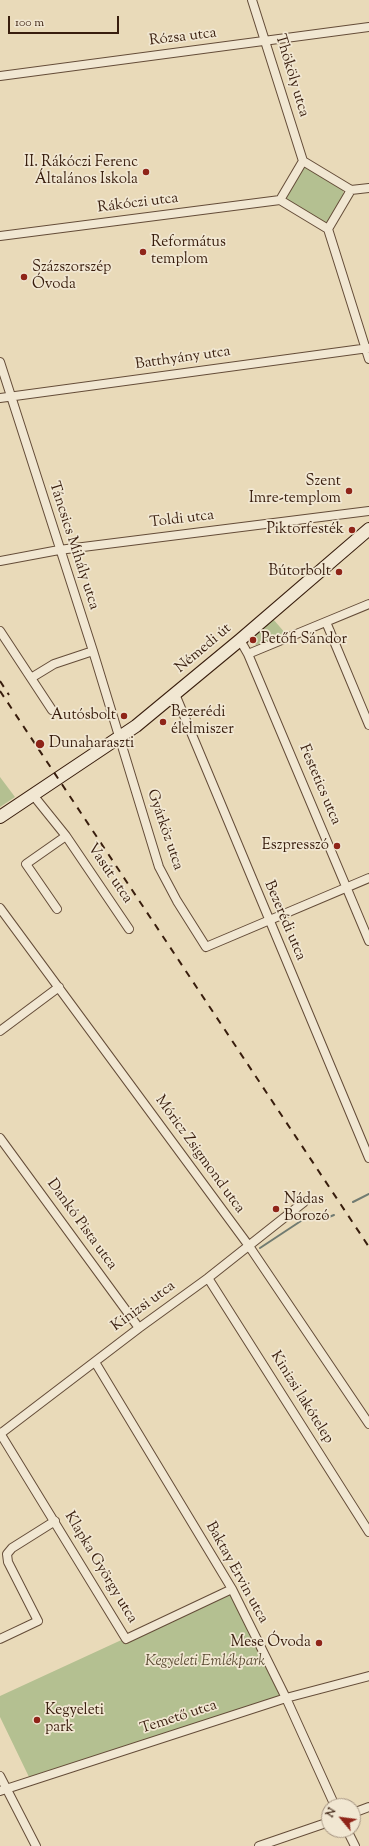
<!DOCTYPE html>
<meta charset="utf-8">
<style>
body{margin:0}
#map{position:relative;width:369px;height:1846px;overflow:hidden;background:#e9dab9;font-family:"Sorts Mill Goudy",serif}
canvas{display:block}
.north{position:absolute;left:321px;top:1798px;width:40px;height:40px;box-sizing:border-box;background:#f1e7d2;border:1px solid #a79683;border-radius:50%;rotate:299deg;font-size:11px;font-weight:700;line-height:16px;text-align:center;color:#381d0d}
.north::after{content:'';display:block;margin:auto;width:14px;height:18px;background:#8f2418;clip-path:polygon(50% 0,100% 100%,50% 72%,0 100%)}
.scale{position:absolute;left:8px;top:16px;width:111px;height:18px;box-sizing:border-box;border:2px solid #381d0d;border-top:0;padding-left:5px;font-size:12px;line-height:14px;white-space:nowrap;color:#381d0d;-webkit-text-stroke:3px #f1e7d2;paint-order:stroke}
</style>
<div id="map">
<canvas width="369" height="1846"></canvas>
<div class="north">N</div>
<div class="scale">100 m</div>
</div>
<script>
const ctx = document.querySelector('canvas').getContext('2d');
ctx.lineJoin = 'round';
function fillPath(path, color) { ctx.fillStyle = color; ctx.fill(path, 'evenodd'); }
const toPath = rows => new Path2D(rows.map(r => 'M' + r).join(''));
function strokePath(path, color, width, dash) { ctx.strokeStyle = color; ctx.lineWidth = width; ctx.lineCap = dash ? 'butt' : 'round'; ctx.setLineDash(dash || []); ctx.stroke(path); }
function write(font, color, halo, rows, align = 'center') {
  ctx.font = font + ' "Sorts Mill Goudy",serif'; ctx.lineWidth = 3.5; ctx.setLineDash([]); ctx.textBaseline = 'middle'; ctx.strokeStyle = halo; ctx.fillStyle = color; for (const [text, x, y, turn = 0] of rows) {
    ctx.save(); ctx.translate(x, y); ctx.rotate((+turn || 0) * Math.PI / 180); ctx.textAlign = isNaN(turn) ? turn : align; if (halo) ctx.strokeText(text, 0, 0); ctx.fillText(text, 0, 0); ctx.restore();
  }
}
fillPath(toPath([
 [302,165,306,165,342,188,344,194,328,222,321,223,287,202,283,195],
 [273,619,286,634,256,645,251,637],
 [0,777,15,797,0,807],
 [232,1589,286,1698,224,1714,29,1777,0,1717,0,1696]
]), '#b4c091');
strokePath(toPath([
 [353,1202,369,1194],
 [260,1248,313,1213,329,1217,334,1215]
]), '#717b71', 2);
const minor = toPath([
 [252,0,303,161],
 [0,76,369,27],
 [303,161,351,190,328,229,280,200,303,161],
 [351,190,369,188],
 [328,229,369,359],
 [0,236,280,200],
 [0,362,93,651,159,867,177,901,206,947,369,878],
 [0,398,369,348],
 [0,561,59,550,369,511],
 [326,622,369,725],
 [0,631,52,710],
 [240,640,248,654,369,941],
 [248,654,369,604],
 [31,678,54,664,93,651],
 [175,694,369,1158],
 [33,795,66,836,129,929],
 [0,908,249,1246,369,1424],
 [57,909,26,864,66,836],
 [0,1031,59,987],
 [0,1138,139,1328],
 [208,1278,369,1532],
 [95,1362,232,1589,286,1698,335,1806],
 [0,1433,126,1639,232,1589],
 [0,1434,139,1328,208,1278,304,1202],
 [0,1639,38,1621,8,1562,7,1554,12,1548,55,1521],
 [0,1776,36,1846],
 [0,1791,286,1698,369,1676],
 [353,1813,369,1807],
 [347,1830,355,1846],
 [259,1846,329,1822]
]);
const secondary = toPath([
 [0,817,136,726,240,640,369,529]
]);
strokePath(minor, '#644c38', 10);
strokePath(secondary, '#381d0d', 14);
strokePath(minor, '#f1e7d2', 8);
strokePath(secondary, '#f1e7d2', 12);
strokePath(toPath([
 [0,681,9,695],
 [0,691,369,1247]
]), '#381d0d', 2, [7, 7]);
for (const [x, y, r, color] of [
 [146,172,4,"#8f2418"],
 [143,252,4,"#8f2418"],
 [24,277,4,"#8f2418"],
 [349,491,4,"#8f2418"],
 [352,530,4,"#8f2418"],
 [339,572,4,"#8f2418"],
 [253,640,4,"#8f2418"],
 [124,716,4,"#8f2418"],
 [163,722,4,"#8f2418"],
 [40,744,5,"#8f2418"],
 [337,846,4,"#8f2418"],
 [276,1209,4,"#8f2418"],
 [319,1643,4,"#8f2418"],
 [37,1720,4,"#8f2418"]
]) { const dot = new Path2D(); dot.arc(x, y, r, 0, 2 * Math.PI); ctx.fillStyle = color; ctx.fill(dot); strokePath(dot, '#f1e7d2', 1.5); }
write('15px', '#381d0d', '#f1e7d2', [
 ["Rózsa utca",183,38,-7],
 ["Thököly utca",291,76,73],
 ["Rákóczi utca",138,204,-7],
 ["Batthyány utca",183,359,-8],
 ["Toldi utca",182,520,-7],
 ["Táncsics Mihály utca",73,546,72],
 ["Némedi út",204,649,-40],
 ["Festetics utca",319,785,67],
 ["Gyárköz utca",164,830,71],
 ["Vasút utca",109,874,56],
 ["Bezerédi utca",284,921,67],
 ["Móricz Zsigmond utca",199,1155,54],
 ["Dankó Pista utca",81,1225,54],
 ["Kinizsi utca",144,1307,-36],
 ["Kinizsi lakótelep",301,1398,58],
 ["Klapka György utca",100,1568,59],
 ["Baktay Ervin utca",236,1573,61],
 ["Temető utca",179,1718,-18]
]);
write('15px', '#381d0d', '#f1e7d2', [
 ["II. Rákóczi Ferenc",138,163],
 ["Általános Iskola",138,180],
 ["Református",151,243,"left"],
 ["templom",151,260,"left"],
 ["Százszorszép",32,268,"left"],
 ["Óvoda",32,285,"left"],
 ["Szent",341,482],
 ["Imre-templom",341,499],
 ["Piktorfesték",344,530],
 ["Bútorbolt",331,572],
 ["Petőfi Sándor",261,640,"left"],
 ["Bezerédi",171,713,"left"],
 ["élelmiszer",171,730,"left"],
 ["Autósbolt",116,716],
 ["Dunaharaszti",49,744,"left"],
 ["Eszpresszó",329,846],
 ["Nádas",284,1200,"left"],
 ["Borozó",284,1217,"left"],
 ["Mese Óvoda",311,1643],
 ["Kegyeleti",45,1711,"left"],
 ["park",45,1728,"left"]
], 'right');
write('italic 15px', '#5d4e35', '#f1e7d2', [
 ["Kegyeleti Emlékpark",205,1662]
]);
</script>
